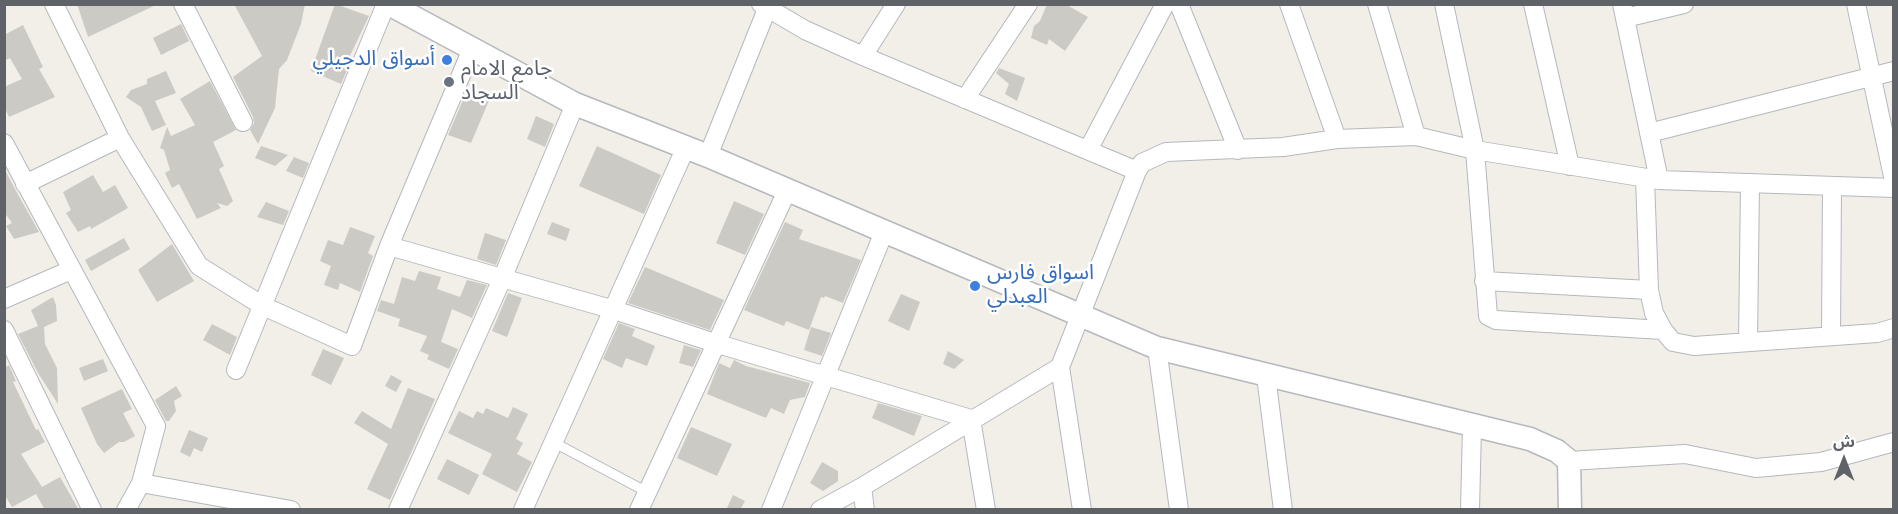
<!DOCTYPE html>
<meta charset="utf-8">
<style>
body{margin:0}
#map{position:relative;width:1898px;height:514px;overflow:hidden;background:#f1efe8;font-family:Jost,"Noto Sans Arabic",sans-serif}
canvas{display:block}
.frame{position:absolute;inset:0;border:6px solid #5f6368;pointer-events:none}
.north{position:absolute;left:1814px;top:430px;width:60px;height:60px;-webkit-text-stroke:4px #fff;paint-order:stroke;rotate:0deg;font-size:16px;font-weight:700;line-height:24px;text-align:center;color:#5f6368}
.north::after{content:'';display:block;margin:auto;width:21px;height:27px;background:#5f6368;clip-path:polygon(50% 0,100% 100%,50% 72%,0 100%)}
</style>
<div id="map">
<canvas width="1898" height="514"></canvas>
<div class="frame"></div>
<div class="north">ش</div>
</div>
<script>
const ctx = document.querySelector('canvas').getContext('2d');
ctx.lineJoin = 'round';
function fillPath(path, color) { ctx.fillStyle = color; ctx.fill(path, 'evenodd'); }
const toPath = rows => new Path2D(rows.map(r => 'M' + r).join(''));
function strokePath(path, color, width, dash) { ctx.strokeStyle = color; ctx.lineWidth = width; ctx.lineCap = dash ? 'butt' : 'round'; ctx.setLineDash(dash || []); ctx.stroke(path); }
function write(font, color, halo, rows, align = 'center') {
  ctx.font = font + ' Jost,"Noto Sans Arabic",sans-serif'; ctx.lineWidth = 5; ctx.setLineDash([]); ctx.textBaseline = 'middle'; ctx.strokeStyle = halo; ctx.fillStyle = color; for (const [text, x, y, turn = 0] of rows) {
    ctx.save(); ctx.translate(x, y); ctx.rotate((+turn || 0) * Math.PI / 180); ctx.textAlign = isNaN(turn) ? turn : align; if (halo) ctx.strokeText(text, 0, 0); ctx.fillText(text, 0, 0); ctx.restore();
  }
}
fillPath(toPath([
 [77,4,158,4,88,37],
 [234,4,305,4,301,24,287,60,279,69,275,108,258,144,250,130,254,123,253,117,233,77,262,56],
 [335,4,369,16,347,62,350,63,341,84,311,71],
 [1047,4,1065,4,1088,17,1065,51,1049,39,1047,45,1031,38,1034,26,1040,21],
 [181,24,189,41,161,55,153,38],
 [23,25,43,67,39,69,55,97,9,117,4,106,4,87,22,79,10,58,4,61,4,35],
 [999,68,1025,78,1017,101,1005,94,1009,84,996,73],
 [166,71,176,93,155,101,166,125,152,131,141,107,126,97,131,90,147,84,147,79],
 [210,81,236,130,213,142,224,166,219,169,233,201,227,206,217,203,221,208,197,219,179,184,172,188,165,173,170,170,164,150,160,148,167,127,171,136,195,125,180,99],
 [468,88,491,96,471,143,448,135],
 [536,116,554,124,545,147,527,139],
 [261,146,288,155,275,166,255,158],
 [597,146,661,175,644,214,579,186],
 [294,157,309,163,303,178,286,171],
 [4,168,15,189,39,232,14,239,6,226,12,223,4,212],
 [93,175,103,192,115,185,128,208,91,229,90,226,78,232,66,213,71,210,63,192],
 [734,201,764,214,745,255,716,243],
 [266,202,289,211,283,225,257,217],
 [552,222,570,229,566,241,547,234],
 [785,222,803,230,799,239,861,260,843,303,825,296,824,298,821,297,809,330,786,321,784,326,744,310],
 [350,227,375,236,368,253,373,256,360,292,340,283,338,290,324,285,331,266,320,261,328,240,343,245],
 [485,233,506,240,496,265,477,259],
 [124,238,130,249,91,271,85,260],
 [172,244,194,281,157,302,138,270],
 [645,267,724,300,710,330,628,303],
 [419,271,441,277,437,289,460,297,467,280,487,285,472,318,452,309,441,342,458,349,449,369,427,359,429,355,420,351,427,336,398,326,400,319,377,311,381,300,394,304,402,277,415,281],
 [508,293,522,298,507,337,492,331],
 [901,294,920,302,909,331,888,321],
 [53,297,56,305,57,321,44,327,45,344,57,368,58,404,38,373,18,334,38,326,31,310],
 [619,323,635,329,632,336,655,346,647,366,626,358,622,368,603,359],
 [212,324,237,337,230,355,203,340],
 [811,327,831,333,822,356,804,350],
 [684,345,701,350,693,367,679,363],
 [323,349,344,358,331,385,311,375],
 [948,351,964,360,954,369,943,364],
 [103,359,108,371,84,381,79,368],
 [734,360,746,366,810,383,805,397,790,400,784,414,771,408,766,418,707,394,719,363,730,368],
 [4,364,6,367,9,365,16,381,13,382,36,430,38,429,45,442,21,454,42,487,60,477,79,510,45,510,36,494,12,507,4,494],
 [391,375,402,381,396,392,385,386],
 [176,386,182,396,174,401,176,411,169,421,166,421,155,400],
 [408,388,435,399,390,500,367,489,388,444,354,423,362,411,391,429],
 [122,389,132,409,123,413,135,436,124,442,119,442,104,453,97,444,81,408],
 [878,403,922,416,914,436,872,418],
 [513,407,528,414,516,439,523,443,517,454,532,462,517,492,482,474,492,454,448,433,459,411,473,418,477,411,483,414,486,408,508,418],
 [691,427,732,444,717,476,677,458],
 [189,430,208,438,202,452,194,448,190,457,180,452],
 [447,459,479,475,469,495,437,479],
 [822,462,838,471,838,481,823,491,810,483],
 [733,495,745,501,740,510,726,510]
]), '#cccac5');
const service = toPath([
 [553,442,647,492]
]);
const minor = toPath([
 [54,4,120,138,199,266,263,306,352,346,389,246,472,49],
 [183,4,243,122],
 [761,4,805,30,863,56,1137,171],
 [1179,4,1238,150],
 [1289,4,1337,139],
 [1377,4,1416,136],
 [1444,4,1475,150,1488,316,1496,320,1663,330],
 [1533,4,1570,166],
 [1622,4,1659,180],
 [1856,4,1894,181],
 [1625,18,1684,4],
 [863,56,896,4],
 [965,99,1028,4],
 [1649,133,1894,71],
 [4,143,156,426,141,483,126,510],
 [1088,150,1165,4],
 [708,156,769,4],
 [1645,178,1649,290,1654,313,1663,330,1673,342,1694,346,1877,333,1894,328],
 [25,184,120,138],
 [389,246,611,309,718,344,971,419,986,510],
 [1484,281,1649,290],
 [4,299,71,270],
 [4,330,92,510],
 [1831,336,1832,186],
 [1748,342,1750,183],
 [1157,348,1179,510],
 [1060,367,1082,510],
 [236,370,386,4],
 [1266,376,1283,510],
 [1569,461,1685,454,1756,468,1821,462,1894,442],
 [141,483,291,510],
 [862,487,865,510],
 [398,510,502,279,575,104],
 [523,510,686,147],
 [639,510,787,191],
 [771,510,884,232],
 [820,510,862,487,1060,367,1137,171,1142,163,1166,152,1283,147,1337,139,1416,136,1475,150,1659,180,1894,188],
 [1470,510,1472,427]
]);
const tertiary = toPath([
 [389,4,575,104,708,156,1157,348,1530,439,1557,451,1569,461,1570,510]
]);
strokePath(service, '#b5b8bc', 11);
strokePath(minor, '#b5b8bc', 20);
strokePath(tertiary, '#b5b8bc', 25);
strokePath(service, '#fff', 9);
strokePath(minor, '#fff', 18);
strokePath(tertiary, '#fff', 22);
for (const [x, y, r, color] of [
 [447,60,6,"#3f7fe0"],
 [449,82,6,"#6b7280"],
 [975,286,6,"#3f7fe0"]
]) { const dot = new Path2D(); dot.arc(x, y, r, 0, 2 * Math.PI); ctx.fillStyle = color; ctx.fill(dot); strokePath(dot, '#fff', 2); }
write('21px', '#366cbe', '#fff', [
 ["أسواق الدجيلي",435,60],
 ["اسواق فارس",987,274,"left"],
 ["العبدلي",987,298,"left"]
], 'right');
write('21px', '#5b616d', '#fff', [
 ["جامع الامام",461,70],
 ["السجاد",461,94]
], 'left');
</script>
